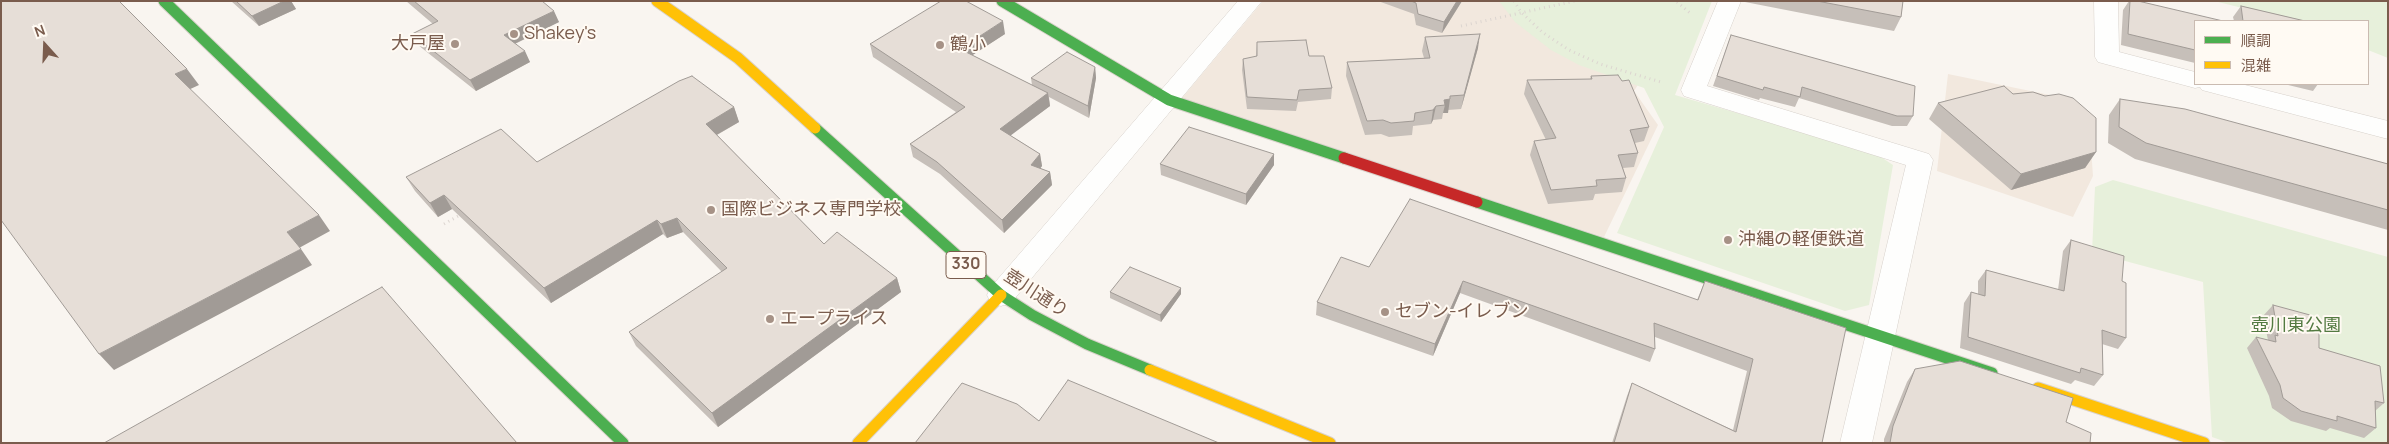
<!DOCTYPE html>
<meta charset="utf-8">
<style>
body{margin:0}
#map{position:relative;width:2389px;height:444px;overflow:hidden;background:#f9f5f0;font-family:Manrope,"Noto Sans JP",sans-serif}
canvas{display:block}
.frame{position:absolute;inset:0;border:2px solid #7a5c4d;pointer-events:none}
.legend{position:absolute;left:2194px;top:20px;width:175px;height:65px;box-sizing:border-box;background:#fffaf3;border:1px solid #cabbb1;margin:0;padding:6px 9px;list-style:none;font-size:15px;color:#7a5c4d}
.legend li{display:flex;align-items:center;gap:10px;height:25px}
.legend b{width:25px;border:1px solid #cabbb1}
.north{position:absolute;left:20px;top:20px;width:50px;height:50px;-webkit-text-stroke:4px #fffaf3;paint-order:stroke;rotate:340deg;font-size:14px;font-weight:700;line-height:20px;text-align:center;color:#7a5c4d}
.north::after{content:'';display:block;margin:auto;width:18px;height:22px;background:#7a5c4d;clip-path:polygon(50% 0,100% 100%,50% 72%,0 100%)}
</style>
<div id="map">
<canvas width="2389" height="444"></canvas>
<div class="frame"></div>
<ul class="legend">
<li><b style="height:6px;background:#4caf50"></b>順調</li>
<li><b style="height:6px;background:#ffc107"></b>混雑</li>
</ul>
<div class="north">N</div>
</div>
<script>
const ctx = document.querySelector('canvas').getContext('2d');
ctx.lineJoin = 'round';
function fillPath(path, color) { ctx.fillStyle = color; ctx.fill(path, 'evenodd'); }
const toPath = rows => new Path2D(rows.map(r => 'M' + r).join(''));
function strokePath(path, color, width, dash) { ctx.strokeStyle = color; ctx.lineWidth = width; ctx.lineCap = dash ? 'butt' : 'round'; ctx.setLineDash(dash || []); ctx.stroke(path); }
function write(font, color, halo, rows, align = 'center') {
  ctx.font = font + ' Manrope,"Noto Sans JP",sans-serif'; ctx.lineWidth = 4; ctx.setLineDash([]); ctx.textBaseline = 'middle'; ctx.strokeStyle = halo; ctx.fillStyle = color; for (const [text, x, y, turn = 0] of rows) {
    ctx.save(); ctx.translate(x, y); ctx.rotate((+turn || 0) * Math.PI / 180); ctx.textAlign = isNaN(turn) ? turn : align; if (halo) ctx.strokeText(text, 0, 0); ctx.fillText(text, 0, 0); ctx.restore();
  }
}
fillPath(toPath([
 [1263,1,1691,1,1634,91,1658,125,1604,237,1182,98],
 [1948,74,2074,100,2089,121,2093,176,2073,217,1937,171]
]), '#f2e8de');
fillPath(toPath([
 [1499,1,1712,1,1675,95,1875,153,1893,165,1869,305,1845,311,1617,233,1664,127,1644,88,1579,65,1551,50,1515,22],
 [2214,1,2388,1,2388,58,2368,50,2368,21,2295,21],
 [2113,180,2388,257,2388,443,2229,443,2212,437,2203,282,2092,252,2095,187]
]), '#e7f0db');
const street = toPath([
 [1238,1,1262,1,1011,303,1001,306,991,303,987,295,991,287,1238,1],
 [1718,1,1741,1,1707,86,1929,154,1933,160,1872,443,1840,443,1906,165,1684,96,1681,90,1718,1],
 [2094,1,2118,1,2119,52,2195,72,2195,84,2241,84,2388,121,2388,139,2202,90,2200,87,2195,88,2098,62,2095,57,2094,1]
]);
const fast = toPath([
 [164,1,623,443],
 [1002,1,1169,100,1344,158],
 [815,128,1001,295,1032,315,1087,344,1150,370],
 [1477,202,1992,373]
]);
const slow = toPath([
 [657,1,738,58,815,128],
 [1150,370,1330,443],
 [2038,388,2204,443],
 [858,443,1001,295]
]);
const jam = toPath([
 [1344,158,1477,202]
]);
strokePath(street, '#d7d1cb', 1);
strokePath(fast, '#d9d2cb', 13);
strokePath(slow, '#d9d2cb', 13);
strokePath(jam, '#d9d2cb', 13);
strokePath(toPath([
 [1514,1,1521,12,1542,32,1569,50,1600,64,1661,82],
 [1677,2,1690,13],
 [1461,26,1575,1],
 [444,224,460,215]
]), '#dcd5d0', 3, [1, 4]);
fillPath(street, '#fefefd');
strokePath(fast, '#4caf50', 11);
strokePath(slow, '#ffc107', 11);
strokePath(jam, '#c62828', 11);
fillPath(toPath([
 [231,1,291,1,296,9,259,26],
 [406,1,542,1,559,22,515,44,530,62,476,91,418,45,412,34,433,24],
 [1378,1,1462,1,1442,33,1416,25,1414,14],
 [1745,1,1903,1,1901,17,1894,31,1745,2],
 [2129,1,2138,1,2195,21,2195,63,2121,45,2123,10],
 [2241,6,2305,21,2234,21,2233,17],
 [1005,34,972,55,1032,85,1031,78,1095,67,1096,78,1089,118,1049,97,1050,106,1010,135,1040,154,1042,166,1040,168,1050,172,1052,185,1004,233,940,174,913,157,910,144,956,112,873,57,870,44],
 [1731,35,1913,116,1907,126,1892,126,1799,98,1795,107,1760,98,1759,100,1713,86],
 [1425,37,1478,48,1461,109,1448,110,1448,113,1443,113,1442,119,1433,120,1431,124,1413,126,1412,135,1389,137,1381,134,1365,135,1346,76,1347,62,1424,58,1422,51],
 [1257,42,1309,56,1332,88,1331,99,1298,102,1296,111,1247,109,1242,70,1243,59,1256,57],
 [1591,76,1649,127,1644,141,1635,143,1638,153,1634,167,1623,168,1626,178,1622,192,1595,194,1593,200,1548,204,1530,155,1534,141,1546,140,1524,94,1527,80,1590,79],
 [2284,84,2318,84,2313,91],
 [2013,94,2096,152,2085,168,2011,190,1929,119,1938,103],
 [2120,99,2388,164,2388,230,2135,159,2108,143,2109,115],
 [734,107,739,122,717,135,824,244,897,278,901,292,718,427,636,346,629,332,722,272,683,232,667,238,663,234,551,303,452,209,438,217,415,191,406,177,537,162],
 [1274,154,1274,165,1246,205,1161,175,1160,164],
 [2071,240,2122,281,2126,338,2118,349,2102,344,2103,375,2094,386,2075,380,2071,384,1960,348,1964,303,1971,292,1978,294,1978,281,1986,270,2058,290,2063,251],
 [1369,267,1697,300,1705,281,1822,443,1612,443,1627,396,1632,383,1733,430,1747,371,1655,337,1655,349,1650,362,1460,293,1433,356,1316,315,1317,302],
 [1181,288,1181,294,1161,322,1110,298,1110,292],
 [2273,305,2310,329,2319,348,2384,403,2375,411,2376,428,2364,438,2330,428,2326,431,2291,421,2272,408,2269,396,2247,348,2256,337,2268,340,2263,316],
 [1915,369,2066,422,2090,443,1884,443,1884,439,1907,382]
]), '#c6bfb9');
fillPath(toPath([
 [284,1,291,1,296,9,259,26,252,16],
 [1457,1,1462,1,1442,33,1444,22],
 [554,11,559,22,510,46,504,35],
 [1003,21,1005,34,962,62,960,49],
 [1480,34,1478,48,1461,109,1464,95],
 [525,51,530,62,476,91,470,80],
 [1095,67,1096,78,1089,118,1088,106],
 [187,69,199,85,186,91,175,74],
 [1048,93,1050,106,1002,142,1000,129],
 [1450,99,1448,113,1443,113,1445,105,1444,100],
 [1436,106,1433,120,1431,124,1433,110],
 [734,107,739,122,711,138,706,124],
 [2096,152,2085,168,2011,190,2021,174],
 [1040,154,1042,166,1033,178,1031,165],
 [1274,154,1274,165,1246,205,1246,194],
 [1050,172,1052,185,1004,233,1002,220],
 [444,195,452,209,438,217,430,203],
 [319,215,330,231,299,248,287,232],
 [677,218,683,232,667,238,661,224],
 [657,220,663,234,551,303,544,288],
 [301,249,312,265,114,370,99,354],
 [897,278,901,292,718,427,712,413],
 [1463,281,1460,293,1433,356,1435,344],
 [1181,288,1181,294,1161,322,1160,315]
]), '#a19b96');
const building = toPath([
 [1,1,119,1,187,69,175,74,319,215,287,232,301,249,99,354,1,220,1,1],
 [236,1,284,1,252,16,236,1],
 [414,1,542,1,554,11,504,35,525,51,470,80,412,34,438,21,414,1],
 [941,1,966,1,1003,21,960,49,1048,93,1000,129,1040,154,1031,165,1050,172,1002,220,937,162,910,144,965,107,870,44,941,1],
 [1411,1,1457,1,1444,22,1418,14,1416,3,1411,1],
 [1817,1,1903,1,1901,17,1817,1],
 [2130,1,2138,1,2223,21,2195,21,2195,50,2128,34,2130,1],
 [2241,6,2305,21,2243,21,2241,6],
 [1480,34,1464,95,1450,96,1450,99,1444,100,1445,105,1436,106,1433,110,1415,113,1414,121,1391,123,1383,120,1367,121,1347,62,1430,58,1425,37,1480,34],
 [1731,35,1915,86,1913,116,1897,116,1802,87,1800,97,1764,87,1763,90,1717,76,1731,35],
 [1306,40,1309,56,1324,56,1332,88,1299,90,1297,100,1247,97,1243,59,1257,56,1257,42,1306,40],
 [1067,52,1095,67,1088,106,1031,78,1067,52],
 [1618,75,1622,81,1629,80,1649,127,1630,130,1638,153,1618,155,1626,178,1596,180,1597,186,1551,190,1534,141,1556,138,1527,80,1592,79,1591,76,1618,75],
 [692,76,734,107,706,124,824,244,837,232,897,278,712,413,629,332,727,268,677,218,661,224,657,220,544,288,444,195,430,203,406,177,501,129,537,162,679,81,692,76],
 [2004,86,2013,94,2033,92,2045,96,2059,94,2073,98,2096,118,2096,152,2021,174,1938,103,2004,86],
 [2120,99,2185,109,2388,164,2388,210,2146,143,2119,127,2120,99],
 [1189,127,1274,154,1246,194,1160,164,1189,127],
 [1410,199,1698,300,1705,281,1846,328,1822,443,1614,443,1632,383,1736,432,1753,359,1654,323,1655,349,1463,281,1435,344,1317,302,1341,257,1369,267,1410,199],
 [2071,240,2124,256,2122,281,2126,283,2126,338,2102,330,2103,375,2081,368,2080,373,1968,337,1971,292,1985,296,1986,270,2064,291,2071,240],
 [1130,267,1181,288,1160,315,1110,292,1130,267],
 [382,287,517,443,104,443,382,287],
 [2273,305,2310,315,2310,329,2319,332,2319,348,2380,366,2384,403,2375,401,2376,428,2337,416,2337,421,2301,411,2283,398,2280,385,2256,337,2276,342,2275,335,2278,336,2273,305],
 [1960,361,2073,398,2066,422,2091,433,2090,443,1890,443,1893,426,1915,369,1960,361],
 [1068,380,1219,443,915,443,962,383,1017,404,1039,421,1068,380]
]);
fillPath(building, '#e6ded7');
strokePath(building, '#a19b96', 1);
for (const [x, y, r, color] of [
 [514,34,5,"#a69286"],
 [455,44,5,"#a69286"],
 [940,45,5,"#a69286"],
 [711,210,5,"#a69286"],
 [1728,240,5,"#a69286"],
 [1385,312,5,"#a69286"],
 [770,319,5,"#a69286"]
]) { const dot = new Path2D(); dot.arc(x, y, r, 0, 2 * Math.PI); ctx.fillStyle = color; ctx.fill(dot); strokePath(dot, '#fffaf3', 2); }
for (const [x, y, w] of [
 [966,265,40]
]) { const box = new Path2D(); box.roundRect(x - w / 2, y - 13.5, w, 27, 4); ctx.fillStyle = '#fffaf3'; ctx.fill(box); strokePath(box, '#7a5c4d', 1); }
write('bold 16px', '#7a5c4d', null, [
 ["330",966,265]
]);
write('18px', '#7a5c4d', '#fffaf3', [
 ["Shakey's",524,34],
 ["大戸屋",445,44,"right"],
 ["鶴小",950,45],
 ["国際ビジネス専門学校",721,210],
 ["沖縄の軽便鉄道",1738,240],
 ["セブン-イレブン",1395,312],
 ["エープライス",780,319]
], 'left');
write('18px', '#7a5c4d', '#fffaf3', [
 ["壺川通り",1036,294,33]
]);
write('18px', '#537a41', '#fffaf3', [
 ["壺川東公園",2296,326]
]);
</script>
